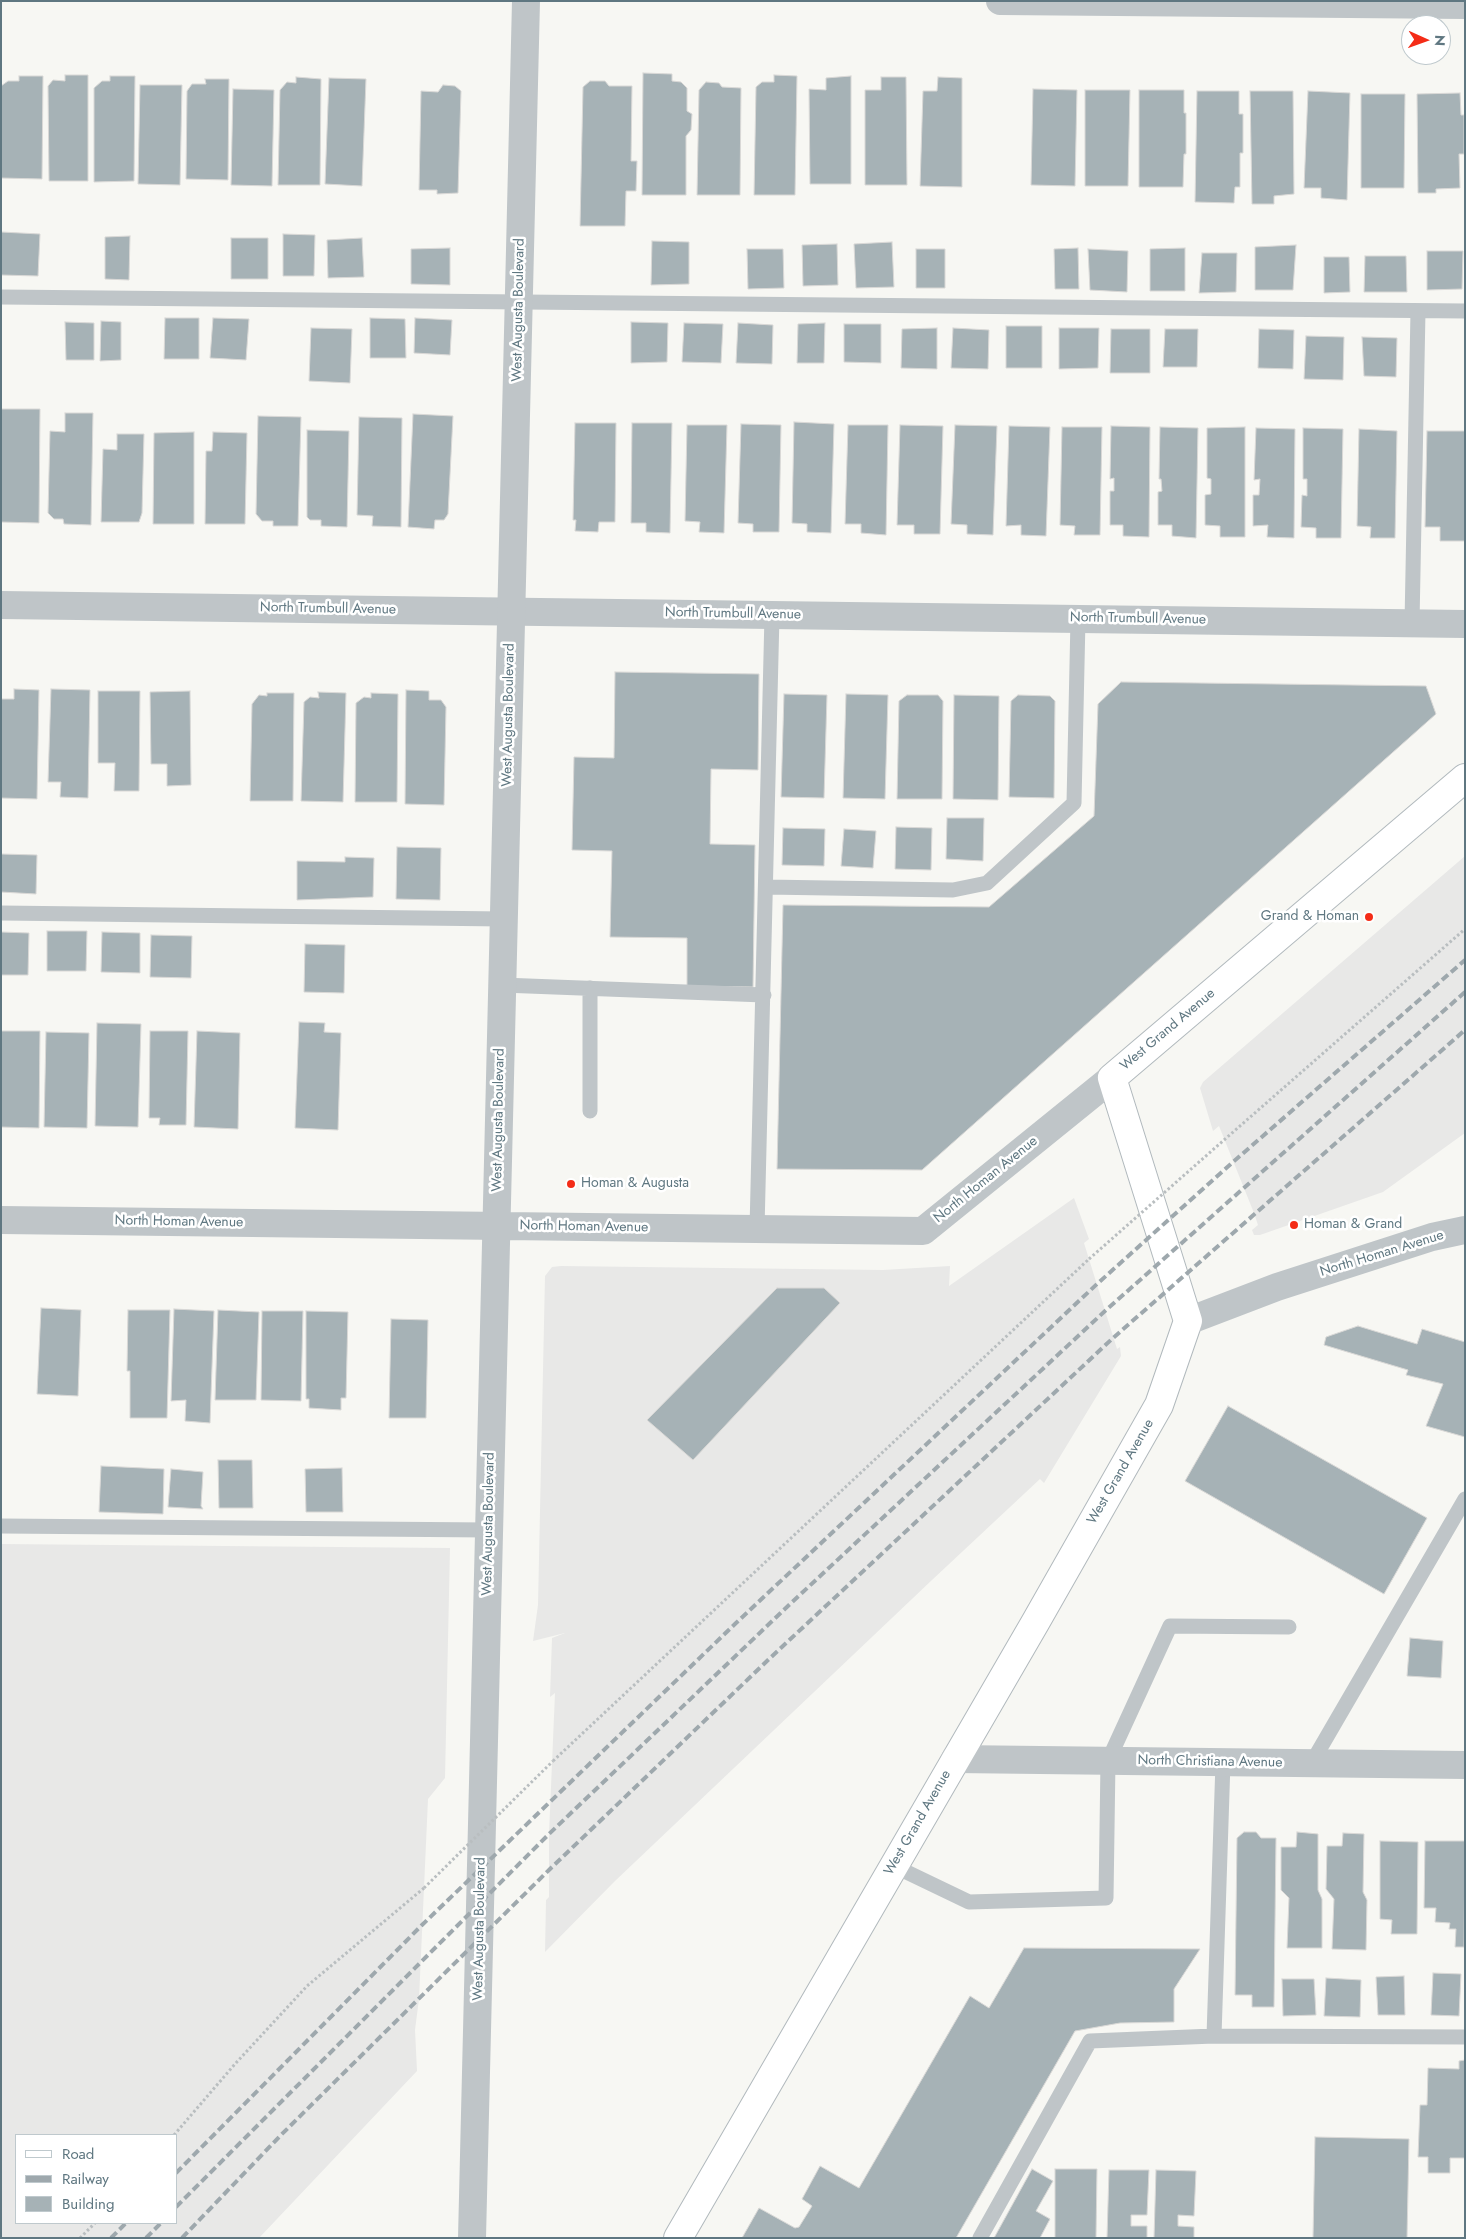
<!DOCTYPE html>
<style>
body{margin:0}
#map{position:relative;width:1466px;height:2239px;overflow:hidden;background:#f7f7f3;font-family:Jost,sans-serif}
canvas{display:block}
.frame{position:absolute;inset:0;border:2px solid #5f7781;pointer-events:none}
.legend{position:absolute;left:15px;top:2134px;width:162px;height:90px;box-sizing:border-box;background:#fff;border:1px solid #bfc9cd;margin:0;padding:6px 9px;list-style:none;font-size:15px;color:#5f7781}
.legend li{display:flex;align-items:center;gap:10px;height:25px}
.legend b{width:25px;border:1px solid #bfc9cd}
.north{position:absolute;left:1401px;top:15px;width:50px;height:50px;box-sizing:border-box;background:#fff;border:1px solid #bfc9cd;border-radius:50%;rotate:92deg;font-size:14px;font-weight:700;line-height:20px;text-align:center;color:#5f7781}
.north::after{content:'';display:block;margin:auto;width:18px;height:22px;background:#f42c17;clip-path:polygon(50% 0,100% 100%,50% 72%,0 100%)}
</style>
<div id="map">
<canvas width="1466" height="2239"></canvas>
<div class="frame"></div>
<ul class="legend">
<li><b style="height:6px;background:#fff"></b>Road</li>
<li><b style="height:6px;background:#9ea8ad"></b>Railway</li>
<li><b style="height:14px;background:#a6b2b6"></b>Building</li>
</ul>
<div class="north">N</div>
</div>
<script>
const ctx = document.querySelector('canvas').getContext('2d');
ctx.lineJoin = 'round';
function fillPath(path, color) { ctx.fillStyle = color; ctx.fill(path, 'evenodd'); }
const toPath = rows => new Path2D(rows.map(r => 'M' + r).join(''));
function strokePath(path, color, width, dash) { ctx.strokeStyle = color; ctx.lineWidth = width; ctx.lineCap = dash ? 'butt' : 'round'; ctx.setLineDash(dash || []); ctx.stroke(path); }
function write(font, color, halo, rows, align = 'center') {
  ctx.font = font + ' Jost,sans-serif'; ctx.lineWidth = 5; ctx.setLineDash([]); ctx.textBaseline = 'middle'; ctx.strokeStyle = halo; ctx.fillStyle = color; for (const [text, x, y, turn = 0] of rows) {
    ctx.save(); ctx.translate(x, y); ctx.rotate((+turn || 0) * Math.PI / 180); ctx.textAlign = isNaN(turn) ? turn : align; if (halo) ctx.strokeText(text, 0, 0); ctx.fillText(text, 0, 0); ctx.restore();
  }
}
fillPath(toPath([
 [1465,856,1465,1133,1383,1192,1260,1235,1254,1235,1252,1230,1258,1225,1254,1213,1219,1126,1213,1131,1200,1088,1203,1082],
 [1074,1198,1089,1239,1084,1243,1117,1349,1120,1347,1121,1356,1044,1483,1040,1479,932,1580,615,1881,545,1952,546,1900,549,1897,549,1834,555,1693,550,1697,552,1638,565,1633,533,1641,538,1605,545,1276,552,1267,561,1266,883,1270,950,1266,949,1286],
 [1,1544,450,1548,445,1778,428,1799,419,1999,415,2030,417,2071,259,2238,1,2238],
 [16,2135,176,2135,176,2223,16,2223]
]), '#e8e8e7');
const building = toPath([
 [643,73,672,74,672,81,681,82,687,88,687,111,692,114,691,130,686,136,686,195,642,195,643,73],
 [65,75,88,75,88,181,49,181,48,86,53,80,65,81,65,75],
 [774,75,797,76,795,195,754,195,756,87,762,82,774,82,774,75],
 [19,76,43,76,42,179,1,178,1,86,8,81,19,81,19,76],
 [110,76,135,76,134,181,94,182,94,88,102,81,110,81,110,76],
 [851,76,851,184,810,184,809,89,826,90,826,78,851,76],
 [296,77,321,79,320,185,278,185,280,90,287,82,296,83,296,77],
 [881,77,906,77,907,185,865,185,865,90,881,90,881,77],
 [938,77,962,78,962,187,920,186,923,91,937,91,938,77],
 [329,78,366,79,362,186,325,184,329,78],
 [205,79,229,79,228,180,186,179,187,91,192,84,206,84,205,79],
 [590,81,605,81,609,86,632,86,631,161,637,161,636,191,626,191,625,226,580,226,583,87,590,81],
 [706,82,719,83,722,87,741,88,740,195,697,195,699,90,706,82],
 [140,85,182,85,180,185,138,184,140,85],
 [443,85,455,86,461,91,458,193,437,194,437,190,419,190,421,91,438,92,443,85],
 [233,89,274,90,272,186,231,185,233,89],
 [1033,89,1077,90,1075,186,1031,185,1033,89],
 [1085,90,1130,90,1128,186,1085,186,1085,90],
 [1139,90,1184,90,1184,113,1186,113,1186,154,1184,154,1183,187,1139,187,1139,90],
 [1197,91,1239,91,1239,114,1243,114,1243,153,1240,153,1240,187,1235,187,1234,203,1195,202,1197,91],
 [1250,91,1293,91,1294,194,1274,196,1274,204,1252,204,1250,91],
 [1308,91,1350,93,1347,200,1321,198,1321,188,1304,188,1308,91],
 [1460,93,1461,115,1464,115,1464,154,1459,154,1460,188,1436,189,1436,193,1418,193,1417,94,1460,93],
 [1361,94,1405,94,1404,188,1361,188,1361,94],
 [1,232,40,234,38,276,1,275,1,232],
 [283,234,315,235,314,276,283,276,283,234],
 [130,236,129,280,105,279,105,237,130,236],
 [231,238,268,238,268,279,231,279,231,238],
 [362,238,364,277,328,278,327,240,362,238],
 [652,241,689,242,689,284,651,285,652,241],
 [892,242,894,287,856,288,854,244,892,242],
 [837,244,838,285,803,286,802,245,837,244],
 [1296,245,1293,290,1255,290,1255,247,1296,245],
 [450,248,450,285,411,284,411,249,450,248],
 [1078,248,1079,289,1055,289,1054,249,1078,248],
 [1185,248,1185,291,1150,291,1150,249,1185,248],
 [747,249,783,249,784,288,748,289,747,249],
 [916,249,945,249,945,288,916,288,916,249],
 [1088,249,1128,251,1127,292,1090,290,1088,249],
 [1427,251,1463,251,1462,289,1427,290,1427,251],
 [1202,253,1237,253,1236,292,1199,293,1202,253],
 [1365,256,1406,256,1407,292,1364,292,1365,256],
 [1324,257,1349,257,1350,292,1324,293,1324,257],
 [165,318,199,318,199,359,164,359,165,318],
 [213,318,249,319,246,360,210,358,213,318],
 [370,318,405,319,406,358,370,358,370,318],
 [415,318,452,320,450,355,414,353,415,318],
 [101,321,121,322,121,360,100,361,101,321],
 [65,322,94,323,94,360,66,360,65,322],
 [631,322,668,323,667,362,631,363,631,322],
 [684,323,723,324,721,363,682,362,684,323],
 [738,323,773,325,772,364,736,363,738,323],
 [825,323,824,363,797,363,798,324,825,323],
 [844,324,881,324,881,363,844,362,844,324],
 [1006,326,1042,326,1042,368,1006,368,1006,326],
 [311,328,352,329,350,383,309,381,311,328],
 [937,328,937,369,901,368,902,329,937,328],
 [953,328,989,330,988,369,951,368,953,328],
 [1059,328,1099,328,1098,368,1059,369,1059,328],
 [1111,329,1150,329,1150,373,1110,373,1111,329],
 [1165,329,1198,329,1197,367,1163,367,1165,329],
 [1259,329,1294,330,1293,369,1258,368,1259,329],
 [1306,336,1344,337,1343,380,1304,379,1306,336],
 [1362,337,1397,338,1396,377,1364,376,1362,337],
 [1,409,40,409,39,523,1,522,1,409],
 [65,413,93,413,91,525,64,524,63,519,54,519,48,513,50,431,65,432,65,413],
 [413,414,453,416,448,514,444,520,435,520,434,529,408,527,413,414],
 [258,416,301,417,298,526,273,526,273,521,262,521,256,514,258,416],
 [359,417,402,418,401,527,372,526,373,516,357,515,359,417],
 [794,422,834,424,831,533,807,532,807,524,792,523,794,422],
 [575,423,616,423,615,522,599,522,598,532,575,531,576,520,573,520,575,423],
 [632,423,672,423,670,533,646,532,646,523,631,523,632,423],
 [741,424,781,425,779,532,753,532,753,524,738,523,741,424],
 [687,425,727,425,724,533,699,532,700,522,685,521,687,425],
 [848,425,888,425,886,535,861,533,861,524,845,524,848,425],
 [900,425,943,426,940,534,914,534,914,525,897,525,900,425],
 [955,425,997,426,993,535,967,534,967,525,951,524,955,425],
 [1009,426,1050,427,1046,536,1021,535,1021,525,1006,526,1009,426],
 [1111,426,1150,427,1149,537,1123,536,1123,525,1110,525,1110,491,1114,491,1114,478,1110,479,1111,426],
 [1062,427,1102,427,1100,535,1074,535,1075,526,1060,525,1062,427],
 [1160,427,1198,428,1196,538,1172,536,1172,525,1158,525,1158,492,1162,491,1161,479,1159,479,1160,427],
 [1245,427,1245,537,1220,537,1220,526,1205,525,1205,495,1211,494,1211,479,1207,478,1207,428,1245,427],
 [1256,428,1295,429,1294,538,1267,537,1268,525,1253,526,1253,495,1259,495,1260,479,1254,480,1256,428],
 [1303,428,1343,429,1341,538,1316,538,1316,528,1301,527,1302,495,1307,496,1307,479,1303,479,1303,428],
 [1359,429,1397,431,1395,538,1370,538,1371,527,1357,526,1359,429],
 [307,430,349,431,347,527,321,526,321,520,310,520,307,517,307,430],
 [1427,431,1465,431,1465,541,1440,541,1440,527,1425,527,1427,431],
 [194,432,194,524,153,524,154,433,194,432],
 [213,432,247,433,245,524,205,524,206,451,212,451,213,432],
 [117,434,144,434,142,513,139,522,101,522,103,449,117,450,117,434],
 [615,672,759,674,758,770,711,769,710,844,755,845,753,987,687,986,687,938,610,937,612,851,572,850,574,757,614,758,615,672],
 [1121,682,1426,686,1436,714,922,1170,777,1169,783,905,989,907,1094,816,1098,704,1121,682],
 [14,689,39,690,37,799,1,798,1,699,14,699,14,689],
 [51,689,90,690,88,798,60,797,61,782,48,782,51,689],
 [406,690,429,691,429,700,441,700,446,707,444,805,405,804,406,690],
 [98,691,140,691,139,791,114,791,115,763,98,763,98,691],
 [190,691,191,785,167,786,167,764,151,764,150,692,190,691],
 [318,692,346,693,343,802,301,801,304,702,310,697,319,698,318,692],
 [267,693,294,693,293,801,250,801,252,704,259,695,267,696,267,693],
 [371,693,398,694,397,802,355,802,356,703,364,697,371,698,371,693],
 [784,694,827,695,824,798,781,797,784,694],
 [846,694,888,695,885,799,843,798,846,694],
 [907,695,938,695,943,701,942,799,897,799,899,701,907,695],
 [954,695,999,696,998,800,953,799,954,695],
 [1018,695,1050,696,1055,701,1054,798,1009,797,1011,701,1018,695],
 [947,818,984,818,983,861,946,859,947,818],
 [896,827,932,828,931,870,895,869,896,827],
 [783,828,825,829,824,866,782,865,783,828],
 [844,829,876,831,873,868,841,866,844,829],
 [397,847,441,848,440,900,396,899,397,847],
 [1,854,37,855,36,894,1,892,1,854],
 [345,857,374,858,373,897,297,900,297,861,345,862,345,857],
 [47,931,87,931,86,971,47,971,47,931],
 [1,932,29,933,28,975,1,975,1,932],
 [102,932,140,933,140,973,101,972,102,932],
 [151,935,192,936,191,978,150,977,151,935],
 [305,944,345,945,344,993,304,992,305,944],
 [299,1022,325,1023,324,1032,341,1033,338,1130,295,1128,299,1022],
 [97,1023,141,1024,138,1127,95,1126,97,1023],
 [1,1031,40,1031,39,1128,1,1127,1,1031],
 [150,1031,188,1031,186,1125,159,1125,160,1118,149,1118,150,1031],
 [197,1031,240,1033,238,1129,194,1127,197,1031],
 [46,1032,89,1033,87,1128,44,1127,46,1032],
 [777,1288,824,1288,840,1303,693,1460,647,1420,777,1288],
 [41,1308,81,1310,78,1396,37,1394,41,1308],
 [174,1309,214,1311,210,1423,185,1421,186,1400,171,1401,174,1309],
 [128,1310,170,1310,167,1418,130,1418,130,1371,127,1371,128,1310],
 [218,1310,259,1312,256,1400,215,1400,218,1310],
 [262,1311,303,1311,301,1401,261,1400,262,1311],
 [306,1311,348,1312,346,1398,341,1398,341,1410,309,1408,309,1399,306,1399,306,1311],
 [391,1319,428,1320,426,1418,389,1418,391,1319],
 [1358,1326,1417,1344,1422,1329,1465,1342,1465,1437,1426,1426,1443,1384,1406,1375,1408,1370,1324,1345,1326,1337,1358,1326],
 [1228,1406,1427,1518,1384,1594,1185,1481,1228,1406],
 [218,1460,252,1460,253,1508,219,1508,218,1460],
 [101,1466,164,1469,163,1514,99,1512,101,1466],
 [342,1468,343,1512,306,1512,305,1469,342,1468],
 [171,1469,203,1472,201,1506,203,1509,168,1507,171,1469],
 [1410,1638,1443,1641,1441,1678,1407,1676,1410,1638],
 [1244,1832,1256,1832,1261,1838,1276,1838,1274,2007,1252,2007,1252,1995,1235,1995,1237,1838,1244,1832],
 [1297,1832,1318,1834,1318,1890,1322,1899,1322,1948,1287,1948,1289,1898,1281,1890,1281,1847,1296,1847,1297,1832],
 [1343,1833,1364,1834,1363,1892,1367,1900,1366,1950,1332,1949,1334,1899,1326,1889,1327,1846,1342,1846,1343,1833],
 [1380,1841,1418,1842,1417,1934,1391,1934,1392,1920,1380,1919,1380,1841],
 [1425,1841,1465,1841,1464,1947,1455,1947,1456,1929,1449,1929,1450,1923,1435,1922,1436,1908,1424,1908,1425,1841],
 [1024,1948,1200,1949,1174,1989,1174,2022,1120,2023,1075,2031,956,2238,742,2238,759,2208,795,2228,799,2227,812,2206,802,2199,820,2166,859,2188,970,1996,989,2008,1024,1948],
 [1433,1973,1461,1974,1459,2016,1431,2015,1433,1973],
 [1404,1976,1405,2015,1378,2015,1376,1977,1404,1976],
 [1326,1978,1361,1980,1360,2017,1324,2016,1326,1978],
 [1282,1979,1314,1979,1316,2015,1283,2016,1282,1979],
 [1465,2060,1465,2158,1450,2158,1450,2173,1428,2173,1428,2157,1418,2157,1420,2105,1427,2105,1428,2068,1459,2069,1459,2061,1465,2060],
 [1315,2137,1409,2139,1407,2238,1313,2238,1315,2137],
 [1032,2169,1053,2181,1036,2211,1050,2219,1040,2238,994,2238,1032,2169],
 [1055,2169,1097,2169,1096,2238,1055,2238,1055,2169],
 [1109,2170,1149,2170,1147,2215,1131,2215,1131,2226,1147,2226,1147,2238,1107,2238,1109,2170],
 [1156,2170,1196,2171,1194,2216,1178,2215,1178,2226,1194,2227,1194,2238,1154,2238,1156,2170]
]);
fillPath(building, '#a6b2b6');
strokePath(building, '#d9d8d6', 1);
const secondary = toPath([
 [678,2238,1035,1623,1159,1405,1188,1321,1112,1078,1465,778]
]);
strokePath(secondary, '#b1b9bd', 30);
strokePath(toPath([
 [1224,1140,1465,929],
 [553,1761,1089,1259],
 [174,2135,235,2064,307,1986,424,1888],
 [80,2238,95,2223]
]), '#b9bec0', 3, [2.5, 2.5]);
strokePath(toPath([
 [1,297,1465,311],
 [1412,623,1418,311],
 [766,887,953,890,987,883,1074,803,1078,619],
 [1,913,504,919],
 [502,985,764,995],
 [590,1111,590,988],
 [757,1229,772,615],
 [1,1526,489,1530],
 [1311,1764,1465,1499],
 [894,1866,969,1902,1106,1898,1108,1761,1170,1626,1289,1627],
 [1214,2036,1223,1762],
 [980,2238,1090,2041,1214,2036,1465,2037]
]), '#bfc5c8', 15);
strokePath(toPath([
 [1000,1,1465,5],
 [1,605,1465,624],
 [955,1759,1465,1765]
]), '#bfc5c8', 28);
strokePath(toPath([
 [1,1220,923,1231,1112,1078],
 [1188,1321,1277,1287,1432,1237,1465,1230],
 [472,2238,526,1]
]), '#bfc5c8', 28);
strokePath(secondary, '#fff', 28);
strokePath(toPath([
 [176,2173,422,1925,736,1623,1097,1284,1233,1162,1465,960],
 [176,2207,549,1834,789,1605,1105,1311,1465,992],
 [111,2238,126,2223],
 [146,2238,161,2223],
 [182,2238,281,2135,550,1869,768,1660,1113,1338,1465,1030]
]), '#9ea8ad', 4, [8, 4]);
strokePath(toPath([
 [1089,1259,1224,1140],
 [424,1888,553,1761]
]), '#b9bec0', 3, [2.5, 2.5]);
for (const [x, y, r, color] of [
 [1369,917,5,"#f42c17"],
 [571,1184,5,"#f42c17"],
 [1294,1225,5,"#f42c17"]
]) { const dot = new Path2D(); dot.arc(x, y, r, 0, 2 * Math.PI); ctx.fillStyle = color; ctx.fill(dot); strokePath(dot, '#fff', 2); }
write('14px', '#5f7781', '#fff', [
 ["West Augusta Boulevard",519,310,-89],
 ["North Trumbull Avenue",328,609,1],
 ["North Trumbull Avenue",733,614,1],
 ["North Trumbull Avenue",1138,619,1],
 ["West Augusta Boulevard",509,715,-89],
 ["West Grand Avenue",1168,1030,-40],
 ["West Augusta Boulevard",499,1120,-89],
 ["North Homan Avenue",986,1180,-39],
 ["North Homan Avenue",179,1222,1],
 ["North Homan Avenue",584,1227,1],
 ["North Homan Avenue",1382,1254,-17],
 ["West Grand Avenue",1121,1472,-60],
 ["West Augusta Boulevard",489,1524,-89],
 ["North Christiana Avenue",1210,1762,1],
 ["West Grand Avenue",918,1823,-60],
 ["West Augusta Boulevard",480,1929,-89]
]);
write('14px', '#5f7781', '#fff', [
 ["Grand & Homan",1359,917,"right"],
 ["Homan & Augusta",581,1184],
 ["Homan & Grand",1304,1225]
], 'left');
</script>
